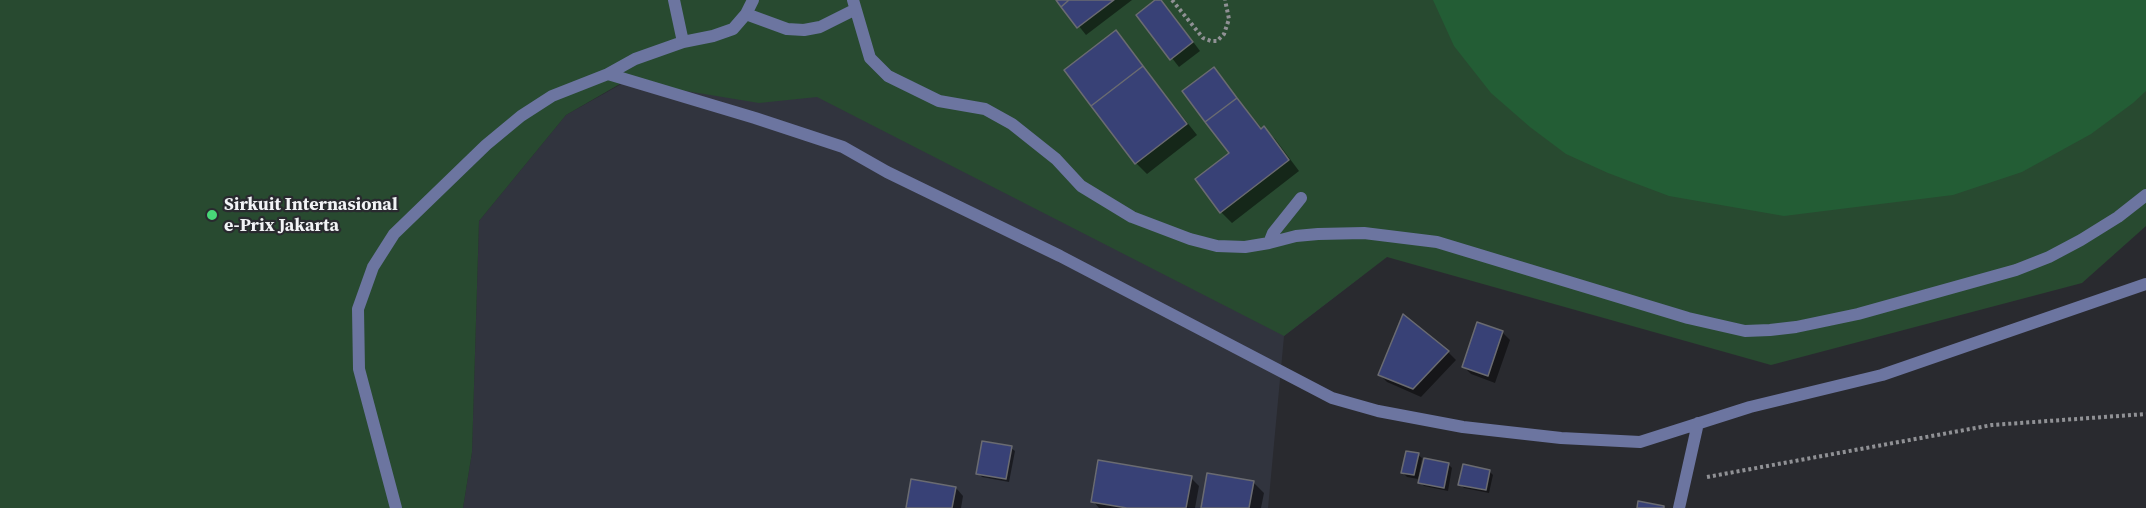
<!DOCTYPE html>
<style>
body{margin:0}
canvas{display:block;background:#292a2f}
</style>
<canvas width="2146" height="508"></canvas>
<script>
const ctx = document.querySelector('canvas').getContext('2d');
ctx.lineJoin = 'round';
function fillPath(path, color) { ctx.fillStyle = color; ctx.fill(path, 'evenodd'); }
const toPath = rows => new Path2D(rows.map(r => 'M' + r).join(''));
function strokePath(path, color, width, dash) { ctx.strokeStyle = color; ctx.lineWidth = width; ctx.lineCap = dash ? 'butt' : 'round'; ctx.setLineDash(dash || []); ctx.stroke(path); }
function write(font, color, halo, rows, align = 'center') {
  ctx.font = font + ' "Source Serif 4",serif'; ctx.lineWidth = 4.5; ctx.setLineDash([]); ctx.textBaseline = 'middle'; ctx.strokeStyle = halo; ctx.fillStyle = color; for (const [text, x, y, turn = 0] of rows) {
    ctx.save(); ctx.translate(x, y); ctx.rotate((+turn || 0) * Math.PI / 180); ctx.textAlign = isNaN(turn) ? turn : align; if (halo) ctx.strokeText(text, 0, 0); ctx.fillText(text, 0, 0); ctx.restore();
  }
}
fillPath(toPath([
 [653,7,1362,276,1284,336,1268,508,463,508,472,452,479,221,566,115,625,82]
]), '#31343e');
fillPath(toPath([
 [0,0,2146,0,2146,226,2082,283,1771,365,1387,257,1284,336,817,97,759,103,625,81,566,115,479,221,472,452,463,508,0,508]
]), '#284a30');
fillPath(toPath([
 [1433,0,2146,0,2146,91,2133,103,2091,134,2022,172,1953,195,1784,216,1669,196,1608,173,1566,154,1530,127,1491,93,1454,46]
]), '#235d35');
fillPath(toPath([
 [1058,0,1132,0,1086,35],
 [1158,0,1167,7,1200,51,1179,67,1138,15],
 [1116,32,1197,135,1147,174,1136,163],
 [1214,69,1263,130,1264,128,1275,139,1299,171,1232,223,1221,212,1231,153],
 [1502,332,1510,340,1495,383,1471,374,1463,366],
 [1448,352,1456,360,1421,397,1387,382,1379,374],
 [1011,448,1015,451,1009,482,982,477,978,473],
 [1418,455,1422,458,1418,479,1407,477,1403,473],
 [1448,464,1452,468,1448,491,1424,486,1420,482],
 [1489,471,1493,475,1489,493,1464,488,1460,484],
 [1191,478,1199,486,1195,508,1099,508,1093,501],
 [1253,482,1264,493,1261,508,1202,508],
 [956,488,963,496,961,508,908,508]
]), '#0007');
const building = toPath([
 [1056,0,1069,0,1061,7,1056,0],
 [1069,0,1114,0,1077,28,1061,7,1069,0],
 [1155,0,1161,0,1193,42,1170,60,1136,15,1155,0],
 [1116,30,1143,66,1091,106,1064,70,1116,30],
 [1143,66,1187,124,1135,164,1091,106,1143,66],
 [1214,67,1237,98,1205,122,1182,91,1214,67],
 [1237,98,1261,129,1264,126,1289,160,1220,213,1195,179,1229,153,1205,122,1237,98],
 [1403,314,1449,351,1413,389,1378,375,1403,314],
 [1477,322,1503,331,1488,376,1462,367,1477,322],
 [982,441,1012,446,1006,479,976,474,982,441],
 [1406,451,1419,453,1414,475,1401,473,1406,451],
 [1424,458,1449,463,1444,488,1418,483,1424,458],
 [1098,460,1192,476,1186,508,1127,508,1091,502,1098,460],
 [1463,464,1490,470,1486,490,1458,485,1463,464],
 [1207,473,1254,481,1249,508,1201,508,1207,473],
 [911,479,956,487,952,508,906,508,911,479],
 [1638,501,1664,506,1664,508,1637,508,1638,501]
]);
fillPath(building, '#384176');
strokePath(building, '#6a6b71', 1.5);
strokePath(toPath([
 [1172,0,1203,38,1211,41,1217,41,1224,34,1229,19,1225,0],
 [1707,477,1992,425,2146,414]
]), '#909195', 4, [3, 3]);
strokePath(toPath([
 [674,0,683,42],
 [853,0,870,58,888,76,939,101,985,109,1012,124,1056,159,1081,186,1132,217,1190,239,1217,246,1245,247,1269,243,1273,233,1301,198],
 [746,14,787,29,804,30,820,27,854,10],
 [608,74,635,59,683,42,713,36,733,29,746,14,753,0],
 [1269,243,1296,236,1318,234,1364,233,1437,242,1688,318,1745,331,1770,330,1796,327,1858,314,2016,270,2049,257,2081,240,2118,217,2146,195],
 [396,508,359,369,358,309,373,267,394,234,486,145,521,116,552,96,608,74,755,118,843,147,887,172,1060,256,1332,398,1378,411,1463,427,1561,438,1640,442,1750,407,1882,375,2146,284],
 [1679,508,1698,423]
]), '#6c75a0', 12);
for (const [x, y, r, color] of [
 [212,215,6,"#48d778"]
]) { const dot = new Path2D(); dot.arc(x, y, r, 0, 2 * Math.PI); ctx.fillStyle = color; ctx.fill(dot); strokePath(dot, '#292a2f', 2); }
write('bold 18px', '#f2f3f6', '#292a2f', [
 ["Sirkuit Internasional",224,205],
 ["e-Prix Jakarta",224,226]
], 'left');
</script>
